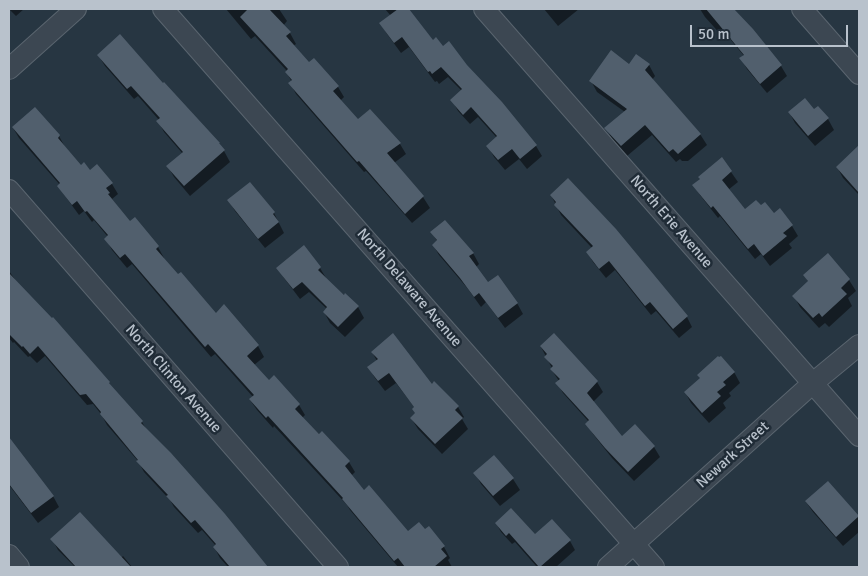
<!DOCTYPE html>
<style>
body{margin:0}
#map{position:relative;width:868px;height:576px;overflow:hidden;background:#273642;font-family:Signika,sans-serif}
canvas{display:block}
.frame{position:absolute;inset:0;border:10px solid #b9c2cc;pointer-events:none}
.scale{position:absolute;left:690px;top:25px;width:158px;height:22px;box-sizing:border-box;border:2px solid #b9c2cc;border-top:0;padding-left:6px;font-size:15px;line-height:18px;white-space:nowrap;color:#b9c2cc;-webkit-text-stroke:4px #202c37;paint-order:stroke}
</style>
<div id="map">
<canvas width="868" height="576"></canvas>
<div class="frame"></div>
<div class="scale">50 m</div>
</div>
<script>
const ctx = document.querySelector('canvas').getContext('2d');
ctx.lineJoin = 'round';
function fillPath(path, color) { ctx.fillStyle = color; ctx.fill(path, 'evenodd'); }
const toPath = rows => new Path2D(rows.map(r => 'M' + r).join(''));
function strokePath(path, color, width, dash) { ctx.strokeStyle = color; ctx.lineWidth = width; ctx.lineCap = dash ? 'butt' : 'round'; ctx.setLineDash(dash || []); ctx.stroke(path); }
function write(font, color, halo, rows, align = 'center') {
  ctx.font = font + ' Signika,sans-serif'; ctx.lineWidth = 5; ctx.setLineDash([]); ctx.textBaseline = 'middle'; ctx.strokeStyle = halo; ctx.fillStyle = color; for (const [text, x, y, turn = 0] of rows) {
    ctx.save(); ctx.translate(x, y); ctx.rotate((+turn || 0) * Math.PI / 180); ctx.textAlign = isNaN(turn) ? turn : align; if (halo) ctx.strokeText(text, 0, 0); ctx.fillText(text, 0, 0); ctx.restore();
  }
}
fillPath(toPath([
 [9,9,24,9,16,16],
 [226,9,279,9,287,21,283,26,290,33,296,44,293,46,309,64,338,87,344,97,340,101,358,120,369,110,400,144,406,154,394,163,423,197,430,208,412,223,366,171,364,172,296,94,290,83,292,82,286,72,287,71,255,36,251,39],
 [385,9,408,9,433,42,443,48,467,66,536,146,542,156,527,169,519,159,505,170,494,157,488,146,497,138,478,117,470,124,458,111,452,100,462,91,448,77,439,84,437,81,435,82,409,47,401,53,387,34,381,24,391,16],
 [544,9,579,9,558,26],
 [700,9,733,9,781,66,787,76,767,93,747,69,741,59,744,56,726,34,723,37,705,17],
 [98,55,163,84,224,151,230,162,190,196,174,177,168,167,183,154,164,132,158,121,159,120,138,96,134,99,105,66],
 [629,65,649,65,655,76,652,80,700,134,707,145,688,161,682,161,680,159,676,162,652,135,627,156,612,139,606,128,625,112,597,92,591,81],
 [818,108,828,119,834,130,815,146,795,123,789,112,814,111],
 [13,128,59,136,65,147,81,166,112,184,118,194,112,199,130,223,158,247,164,258,162,259,216,314,224,306,258,346,264,357,254,365,269,382,299,405,305,415,302,418,349,462,355,472,351,476,364,492,408,533,425,531,429,528,444,547,450,558,448,560,452,567,398,567,350,510,347,505,274,426,273,428,257,410,250,400,253,397,215,354,211,357,132,264,127,268,112,250,106,239,108,237,94,220,92,222,84,211,79,215,65,196,58,186,60,185,19,138],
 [855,151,859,155,859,195,843,178,837,167],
 [721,159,731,172,738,182,728,190,744,211,774,215,779,210,792,226,798,236,789,244,792,248,770,266,761,254,755,259,720,216,718,218,700,195,694,185],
 [551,195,687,317,692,327,679,338,656,311,651,315,615,270,606,278,593,262,587,252,592,248,561,215],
 [229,201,274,213,284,233,265,248,235,211],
 [432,233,473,253,479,264,476,267,488,284,517,303,523,314,505,328,486,302,481,307,468,289,439,255,433,245,437,241],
 [828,255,849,280,856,291,848,298,852,306,829,327,825,323,819,328,800,307,794,296,809,283,805,275],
 [278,268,320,268,326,278,325,279,358,307,364,318,345,337,330,323,324,312,327,309,309,292,300,299,284,278],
 [9,271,21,288,109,383,114,391,142,422,146,429,224,515,266,567,228,567,220,558,214,547,216,546,202,530,198,533,174,507,170,500,144,472,138,461,107,425,101,414,93,404,87,405,45,356,37,363,30,356,28,357,14,342,13,343,9,338],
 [554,335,597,382,603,392,593,402,621,438,654,447,660,457,634,481,612,458,593,434,587,424,589,422,563,393,557,383,559,381,551,369,552,368,541,347],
 [372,352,432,386,458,407,464,417,462,419,468,429,442,454,418,429,411,418,416,414,415,408,396,383,385,391,375,378,369,368,377,361],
 [734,372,740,383,729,393,731,396,723,403,726,408,709,423,691,403,685,392,701,379],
 [9,447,53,496,59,507,38,523,9,485],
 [494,456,513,479,520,490,500,506,481,484,475,473],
 [828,483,859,519,859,532,843,546,813,512,806,502],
 [552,521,570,541,575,550,556,567,537,567,515,542,512,544,501,532,496,523,535,535],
 [52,539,121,558,123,556,132,567,75,567,58,550]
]), '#0007');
fillPath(toPath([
 [248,9,269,9,291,32,286,36,309,62,314,58,339,86,333,91,358,119,370,109,401,143,387,153,424,196,405,214,359,161,357,162,288,83,292,80,285,72,288,69,240,17],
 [398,9,409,9,433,40,436,37,443,46,449,41,467,65,502,102,537,145,520,159,512,149,498,160,486,146,497,136,471,107,463,115,450,100,462,89,441,67,432,74,430,71,428,72,402,37,394,43,379,23],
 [706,9,734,9,753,29,782,65,760,84,739,58,744,55],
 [120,34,163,83,164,82,220,143,219,143,225,150,184,186,166,166,183,152,156,121,160,118,131,86,127,89,97,55],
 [611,50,629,64,636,54,650,64,645,70,701,134,678,154,673,149,669,152,645,125,621,146,604,128,627,109,589,81],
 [805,98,814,109,818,106,829,118,808,136,788,112],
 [35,107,60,135,58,138,81,165,84,162,90,170,97,164,113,183,106,188,110,193,108,194,130,221,135,217,159,246,156,249,178,274,181,272,216,313,224,304,259,345,247,356,269,380,274,375,300,404,295,409,319,434,322,431,350,461,345,466,364,490,369,485,408,531,419,522,425,529,429,526,445,546,441,549,447,556,434,567,405,567,398,558,394,561,342,499,343,498,268,416,266,418,249,399,254,395,208,344,205,347,125,254,120,258,104,239,108,235,87,211,85,212,77,201,72,205,57,186,60,183,12,127],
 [859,145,859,193,836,167],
 [722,157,732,171,722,180,745,209,756,200,761,205,765,202,774,213,780,208,793,225,783,233,787,236,763,256,754,244,748,249,713,206,711,208,692,185,700,179,698,177],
 [568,178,616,229,688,316,673,329,650,302,645,306,609,261,599,269,586,252,593,246,554,205,556,202,550,195],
 [250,182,275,212,273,214,279,222,258,239,227,200],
 [445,220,474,253,469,256,488,282,498,275,518,303,498,318,479,293,474,297,460,278,432,245,437,240,430,232],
 [304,245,321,267,318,270,344,295,345,293,359,306,338,327,323,312,327,307,302,282,293,289,276,268],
 [828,253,850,279,841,288,847,294,822,317,819,313,813,318,792,296,808,281,803,275],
 [9,273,52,318,53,317,110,382,109,383,143,421,141,423,171,453,225,514,268,567,230,567,213,547,216,544,195,520,191,523,166,496,168,495,136,461,138,460,100,414,101,412,86,394,80,395,38,346,30,354,23,346,22,347,9,334],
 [393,333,432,384,434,381,459,406,455,410,463,418,435,444,410,418,415,413,412,409,414,407,389,373,378,381,367,367,378,359,371,352],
 [554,333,598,381,587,393,622,436,635,424,655,446,628,472,605,448,585,424,589,420,555,383,560,379,550,369,553,366,544,357,547,354,540,346],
 [718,356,719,357,721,356,735,372,723,382,726,385,717,392,721,396,702,413,684,392,700,378,697,375],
 [9,437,54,496,31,513,9,484],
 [494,455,514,478,493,496,473,473],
 [828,481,859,516,836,537,805,501],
 [511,508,535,534,552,519,571,540,540,567,539,567,509,533,506,536,495,523],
 [80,512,131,567,76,567,50,539]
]), '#515f6d');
const minor = toPath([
 [163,9,654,567],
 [484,9,859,436],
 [802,9,859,74],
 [9,69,76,9],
 [9,190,338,567],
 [9,555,19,567],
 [608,567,813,383,859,345]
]);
strokePath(minor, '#5a656f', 22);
strokePath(minor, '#3c4752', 20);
write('15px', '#b9c2cc', '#202c37', [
 ["North Erie Avenue",671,222,49],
 ["North Delaware Avenue",409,288,49],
 ["North Clinton Avenue",173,379,49],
 ["Newark Street",733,455,-42]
]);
</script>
